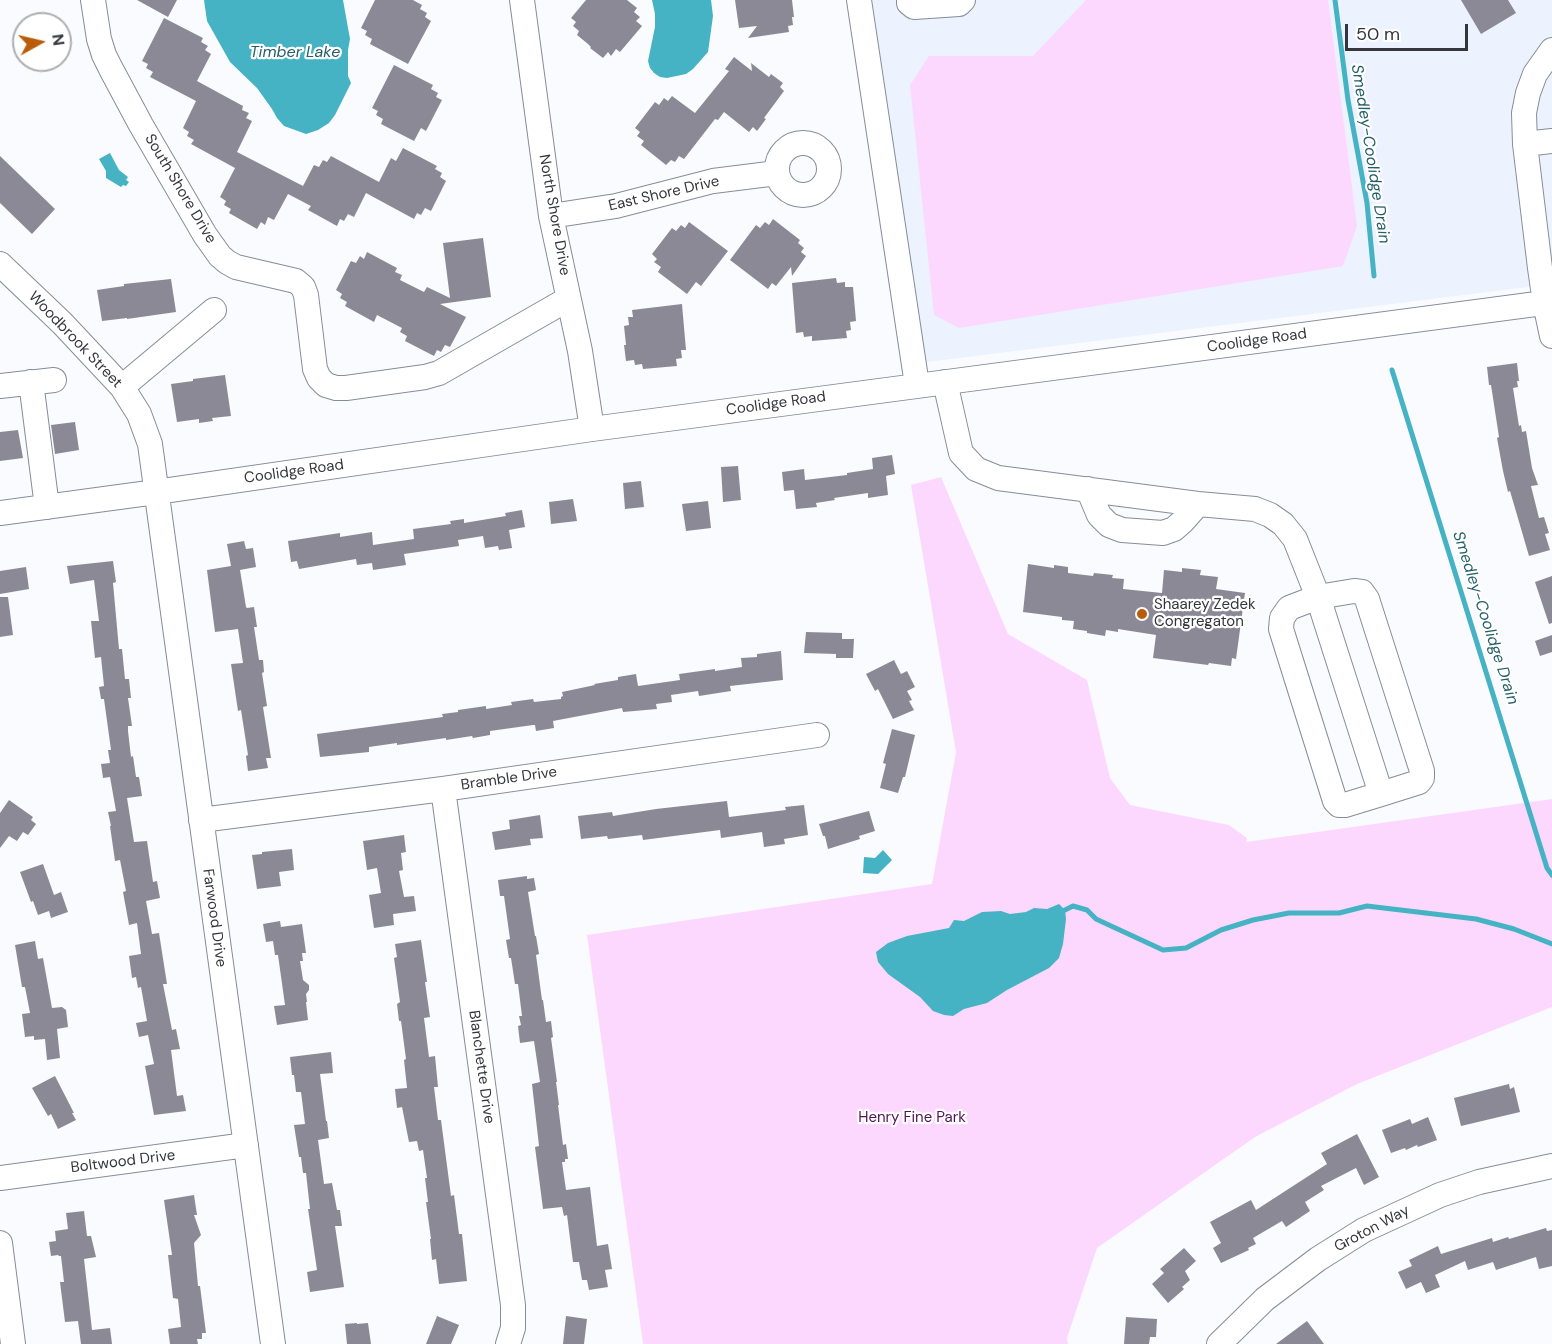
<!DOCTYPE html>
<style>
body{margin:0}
#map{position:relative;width:1552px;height:1344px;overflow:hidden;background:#fafbfe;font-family:"DM Sans",sans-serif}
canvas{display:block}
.north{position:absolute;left:12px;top:12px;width:60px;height:60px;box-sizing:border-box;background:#fff;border:2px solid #aeafb1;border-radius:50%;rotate:82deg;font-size:16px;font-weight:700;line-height:24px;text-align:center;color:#34363b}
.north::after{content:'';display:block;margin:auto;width:21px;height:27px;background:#ba5d0b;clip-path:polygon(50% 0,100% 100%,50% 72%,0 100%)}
.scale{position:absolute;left:1345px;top:24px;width:123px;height:27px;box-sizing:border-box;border:3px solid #34363b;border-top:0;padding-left:8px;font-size:18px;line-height:21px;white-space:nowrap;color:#34363b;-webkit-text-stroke:4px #fff;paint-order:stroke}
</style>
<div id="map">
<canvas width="1552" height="1344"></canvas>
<div class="north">N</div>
<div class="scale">50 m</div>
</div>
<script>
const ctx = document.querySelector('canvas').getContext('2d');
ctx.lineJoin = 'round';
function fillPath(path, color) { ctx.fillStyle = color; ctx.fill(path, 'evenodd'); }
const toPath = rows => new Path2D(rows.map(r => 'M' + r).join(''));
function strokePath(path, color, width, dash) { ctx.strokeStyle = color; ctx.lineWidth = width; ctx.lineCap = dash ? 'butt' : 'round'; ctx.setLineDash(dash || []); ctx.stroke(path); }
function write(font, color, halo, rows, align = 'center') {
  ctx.font = font + ' "DM Sans",sans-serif'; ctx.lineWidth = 4.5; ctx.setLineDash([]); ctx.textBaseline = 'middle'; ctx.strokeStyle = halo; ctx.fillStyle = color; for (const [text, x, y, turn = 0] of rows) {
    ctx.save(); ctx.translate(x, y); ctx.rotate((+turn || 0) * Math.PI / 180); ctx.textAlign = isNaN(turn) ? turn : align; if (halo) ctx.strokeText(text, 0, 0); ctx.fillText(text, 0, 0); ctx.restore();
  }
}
fillPath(toPath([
 [872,0,1552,0,1552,284,919,363]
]), '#ecf2fe');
fillPath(toPath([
 [1086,0,1328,0,1357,226,1343,266,959,328,934,315,910,85,929,56,1033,56],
 [941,477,1008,634,1087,680,1110,778,1130,805,1229,825,1247,838,1246,842,1552,799,1552,1007,1357,1084,1255,1137,1097,1248,1067,1338,1068,1344,643,1344,587,935,932,884,956,752,911,485]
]), '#fdd8fe');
fillPath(toPath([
 [204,0,343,0,350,39,348,50,348,76,351,83,335,115,329,123,318,130,306,134,284,126,277,118,272,109,257,88,230,62,207,21],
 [652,0,711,0,713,16,708,52,693,69,686,74,667,78,660,77,654,73,650,68,648,61,655,27,655,14],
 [110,153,119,170,128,177,126,180,129,182,126,186,123,185,121,187,106,178,106,171,99,159],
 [883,850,892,860,878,874,863,873,864,857,875,858],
 [1059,904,1065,910,1066,919,1063,944,1059,958,1049,968,1007,990,987,1003,964,1009,953,1016,944,1015,933,1011,920,997,888,974,878,962,876,952,888,943,907,936,949,928,954,920,964,921,982,912,1001,911,1010,914,1026,912,1034,908,1047,909]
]), '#45b3c4');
strokePath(toPath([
 [1335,0,1348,100,1367,203,1374,276],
 [1392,370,1547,868,1552,875],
 [1065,910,1073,906,1087,910,1096,919,1163,950,1186,948,1221,930,1253,920,1289,913,1339,913,1367,906,1476,919,1514,929,1552,944]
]), '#45b3c4', 5);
fillPath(toPath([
 [137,0,177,0,168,17],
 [375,0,413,0,422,5,420,9,427,13,425,17,431,21,408,64,370,44,372,39,365,35,367,31,361,28],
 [586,0,627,0,637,8,634,12,640,17,636,21,642,26,620,52,616,49,611,56,608,52,603,58,590,48,591,47,588,44,577,35,579,31,573,26,576,22,571,18],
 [735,0,792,0,794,17,792,17,793,25,788,26,789,32,748,38,757,26,739,28],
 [1461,0,1508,0,1516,13,1481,34],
 [164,18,203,38,201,42,208,46,205,50,211,54,197,81,243,106,242,110,249,113,246,118,252,121,237,152,303,186,314,165,319,167,323,160,327,162,331,156,379,182,391,158,396,161,403,148,437,166,435,169,442,173,440,177,446,181,431,211,425,208,421,215,417,213,414,219,366,193,354,217,348,214,344,221,340,219,337,226,308,210,311,206,288,194,274,220,268,217,265,225,261,222,257,229,229,213,231,209,224,205,226,201,220,197,235,168,191,144,194,140,187,136,189,132,183,128,196,101,150,77,153,72,146,68,148,64,142,61],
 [734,57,752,71,751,63,769,77,771,74,783,83,780,87,784,91,764,118,766,119,757,131,753,127,749,132,724,112,718,120,715,119,684,159,679,156,675,162,671,160,666,165,641,145,644,141,637,136,640,132,635,128,655,102,659,105,664,98,668,101,672,96,695,113,729,71,725,69],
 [394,65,433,85,431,89,438,93,436,97,442,100,426,131,421,128,414,141,381,124,383,119,376,115,378,111,372,108],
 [0,156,55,209,32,234,0,203],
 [773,219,800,240,798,243,804,248,801,252,806,256,792,276,791,267,776,286,772,283,768,289,730,260,756,225,760,228,765,222,769,225],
 [689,222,728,251,701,286,696,282,687,294,658,272,661,267,654,262,657,259,652,254,672,228,676,231,681,225,685,228],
 [483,238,491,297,440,304,466,317,450,347,445,345,441,352,437,350,434,356,405,341,407,336,400,332,402,328,377,315,374,322,345,306,347,302,340,298,342,294,336,290,351,261,356,263,360,256,364,259,367,252,397,268,395,272,402,275,400,280,424,292,427,287,450,298,443,243],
 [836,278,837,283,845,282,845,287,853,287,856,321,850,322,851,330,846,331,847,338,812,341,812,336,804,337,803,332,796,333,792,283],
 [171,279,176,312,127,319,127,318,102,321,97,290,124,286,124,284],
 [682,304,686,350,681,350,682,358,676,359,677,366,643,369,642,364,635,365,634,360,626,361,624,345,626,345,624,326,629,325,628,317,633,317,632,310],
 [1517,363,1519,381,1517,381,1518,387,1513,388,1519,426,1521,425,1522,432,1526,431,1532,468,1538,485,1531,486,1539,518,1544,517,1549,533,1545,534,1550,550,1529,556,1510,491,1508,492,1503,471,1497,438,1499,437,1491,385,1489,385,1487,367],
 [225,375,231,416,212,418,213,421,199,423,199,419,177,422,171,384,193,381,193,379],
 [75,422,79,450,55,454,51,425],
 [18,430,23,458,0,461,0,432],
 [892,455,895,474,886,476,888,495,868,498,868,493,834,498,835,500,816,503,817,507,796,509,794,490,784,491,782,472,804,469,805,480,847,475,847,473,873,469,872,458],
 [738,466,741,500,723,502,721,467],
 [641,481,644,507,625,509,623,483],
 [573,499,577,521,551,524,549,502],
 [708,501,711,528,686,531,682,504],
 [522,510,525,527,509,530,512,548,499,550,498,546,485,548,483,536,458,540,459,546,404,554,406,565,373,570,372,563,357,565,356,559,299,569,297,561,291,562,288,541,340,533,340,537,372,532,373,545,414,539,413,529,451,524,450,521,464,519,464,523,506,516,505,513],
 [244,541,246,549,253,548,256,567,240,570,246,607,247,608,254,607,257,627,254,627,259,660,263,660,264,672,262,673,267,706,263,707,271,758,266,758,268,768,248,771,246,756,248,755,241,710,238,711,231,664,243,663,238,629,215,632,207,570,231,566,227,544],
 [113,561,116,582,113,583,119,649,122,649,125,679,129,679,131,698,128,698,132,726,128,726,128,731,131,757,133,756,136,777,139,777,142,796,127,798,134,842,147,841,153,882,157,881,160,898,146,901,152,934,159,933,167,984,163,984,172,1030,176,1029,180,1049,171,1050,177,1096,183,1095,186,1111,154,1115,145,1066,154,1064,148,1035,139,1037,136,1023,147,1021,141,987,138,988,136,977,132,978,129,956,141,954,137,923,129,925,123,892,126,891,120,860,115,861,110,826,111,826,108,812,116,811,110,777,103,778,101,764,110,763,108,750,111,750,104,699,101,699,99,687,104,686,101,657,95,658,91,621,99,621,94,580,70,584,67,566],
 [1028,564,1054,568,1054,565,1068,567,1068,573,1093,576,1094,573,1113,575,1112,578,1124,579,1123,589,1162,593,1164,570,1182,572,1182,568,1201,570,1200,575,1218,577,1216,589,1245,593,1236,659,1232,658,1231,666,1209,663,1208,665,1153,658,1156,635,1118,629,1118,632,1106,630,1105,636,1087,633,1087,631,1073,629,1074,621,1062,620,1062,617,1023,612],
 [26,567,29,589,0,594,0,571],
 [1552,576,1552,623,1549,624,1535,582],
 [0,597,8,597,13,635,0,637],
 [806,632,842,633,842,639,854,639,853,658,836,658,836,654,804,653],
 [1552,635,1552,652,1540,656,1535,641],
 [781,651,783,680,730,686,731,691,699,696,698,691,671,695,672,702,656,704,657,709,623,712,622,708,553,721,554,728,536,731,535,725,533,725,490,731,490,735,473,738,472,736,446,740,446,738,397,745,397,743,369,747,369,752,320,757,317,734,443,717,442,714,458,712,458,710,486,706,486,709,512,705,511,702,533,699,534,702,561,699,561,697,563,696,562,692,595,685,594,684,618,680,618,677,636,674,638,686,680,680,679,674,715,669,715,671,742,667,741,658,757,657,757,654],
 [894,660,901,674,907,671,915,687,907,691,912,700,909,701,914,710,893,719,878,689,875,691,866,674],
 [892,729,915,735,905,777,903,777,898,793,880,788,886,764,883,763],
 [9,800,33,817,31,820,36,824,28,835,23,832,17,841,9,836,0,848,0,813],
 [727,801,729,817,786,810,785,807,804,805,808,835,784,839,785,844,764,847,762,832,721,838,720,830,643,840,642,835,608,839,607,836,581,839,578,816,612,812,613,816,656,809],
 [869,811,875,831,859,836,860,839,828,849,825,836,823,836,819,824],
 [540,815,543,838,530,839,531,845,495,850,492,832,510,829,509,820],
 [404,835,406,852,401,853,403,870,399,871,404,897,414,896,416,911,393,914,394,925,374,928,369,895,381,893,377,868,367,870,363,841],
 [292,849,294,870,279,872,281,886,257,889,252,855,262,854,262,852],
 [43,864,54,895,61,892,68,912,51,918,49,911,38,915,33,901,31,902,20,872],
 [527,876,527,879,534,878,536,890,528,892,535,936,536,936,539,954,536,955,542,1000,543,1000,546,1022,551,1021,553,1037,551,1038,557,1082,556,1082,559,1105,558,1105,563,1145,566,1144,568,1159,565,1159,565,1162,562,1162,566,1190,590,1187,597,1246,608,1244,612,1269,605,1270,608,1287,589,1290,587,1280,582,1280,579,1262,573,1262,567,1215,564,1216,562,1207,543,1209,535,1147,539,1146,532,1084,540,1082,534,1041,520,1043,518,1026,521,1025,519,1016,522,1016,518,984,515,984,511,958,509,958,506,940,510,939,504,896,500,896,498,880],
 [280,921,281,927,302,924,306,953,302,953,303,961,300,961,303,980,309,985,309,990,306,994,307,1002,306,1002,308,1020,277,1025,274,1006,285,1005,278,955,275,955,273,941,266,942,263,924],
 [421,940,427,982,425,982,430,1017,424,1018,429,1057,435,1056,438,1087,434,1087,438,1120,441,1120,451,1196,454,1195,459,1234,462,1234,467,1281,439,1284,436,1259,432,1260,430,1239,431,1239,426,1202,428,1202,425,1178,427,1178,423,1150,419,1151,417,1141,409,1142,402,1107,397,1108,395,1089,407,1088,404,1060,406,1059,401,1021,399,1021,397,1004,400,1002,394,958,397,957,395,944],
 [35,941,38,959,43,958,52,1008,62,1007,66,1010,68,1027,57,1029,60,1058,47,1060,45,1039,34,1040,34,1036,25,1037,22,1014,30,1013,25,987,22,987,15,945],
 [331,1052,333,1073,320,1074,326,1121,327,1121,329,1138,318,1140,324,1184,332,1183,337,1210,340,1210,342,1226,335,1226,344,1287,310,1292,307,1272,317,1270,308,1209,310,1209,306,1173,303,1173,301,1157,299,1157,294,1125,305,1124,301,1092,296,1092,294,1075,292,1075,290,1057],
 [55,1076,74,1113,72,1113,76,1120,58,1129,51,1114,48,1116,32,1088],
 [1509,1084,1510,1089,1514,1087,1520,1112,1461,1126,1454,1098],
 [1428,1117,1437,1140,1418,1147,1417,1145,1406,1150,1405,1148,1391,1153,1382,1130,1410,1119,1412,1124],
 [1357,1134,1379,1177,1364,1185,1356,1168,1321,1186,1324,1190,1305,1202,1310,1211,1286,1227,1282,1221,1253,1238,1256,1244,1248,1248,1249,1250,1221,1263,1213,1248,1221,1243,1210,1222,1251,1200,1256,1210,1327,1164,1321,1153],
 [194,1195,197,1215,194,1215,201,1235,194,1243,198,1286,200,1286,206,1333,202,1333,202,1339,197,1339,198,1344,170,1344,168,1329,181,1327,178,1299,173,1298,168,1255,172,1255,164,1200],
 [84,1211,87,1236,91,1236,96,1257,84,1259,92,1330,110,1328,112,1344,81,1344,78,1321,65,1322,60,1282,64,1282,61,1256,59,1256,58,1255,51,1256,49,1242,56,1241,55,1231,68,1229,66,1213],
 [1546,1228,1547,1231,1552,1230,1552,1266,1539,1269,1536,1257,1496,1270,1493,1262,1468,1270,1465,1261,1435,1275,1440,1287,1426,1293,1421,1282,1406,1289,1398,1272,1412,1266,1409,1260,1438,1246,1441,1254,1492,1238,1493,1242,1508,1237,1509,1239],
 [1184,1248,1196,1261,1185,1271,1190,1280,1182,1287,1184,1289,1168,1303,1152,1284,1164,1273,1160,1269],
 [437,1316,459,1325,451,1344,426,1344],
 [566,1316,587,1319,584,1344,563,1344],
 [1126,1317,1157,1319,1156,1337,1150,1337,1149,1344,1124,1344],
 [1307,1321,1324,1344,1276,1344],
 [357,1323,357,1324,368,1323,371,1344,347,1344,345,1324]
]), '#8c8996');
const minor = toPath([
 [93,0,99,39,104,55,111,69,141,125,205,235,220,256,227,262,236,267,296,281,303,287,306,295,315,369,319,378,326,385,336,388,346,388,425,377,439,373,568,299],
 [522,0,551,216,580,351,592,429],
 [859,0,917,385],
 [909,0,909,3,914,7,959,4,963,0],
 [1552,50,1535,74,1528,93,1524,113,1525,144,1540,268,1545,303,1552,336],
 '777 169a26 26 0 1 1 52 0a26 26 0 1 1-52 0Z',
 [1525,144,1552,141],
 [551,216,616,206,713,181,777,173],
 [0,264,62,323,122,387,139,414,150,444,273,1344],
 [31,382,47,507],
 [945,382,961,453,976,469,998,478,1198,504,1255,509,1270,515,1283,524,1295,539,1318,597,1289,608,1282,618,1281,629,1335,801,1339,805,1345,805,1381,794,1419,782,1422,778,1422,771,1367,599,1362,592,1354,591,1318,597,1381,794],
 [0,386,54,380],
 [122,387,214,310],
 [1088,489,1099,515,1109,525,1122,530,1163,533,1174,529,1182,522,1198,504],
 [0,513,156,492,592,429,1552,302],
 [443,789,513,1305,513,1328,508,1344],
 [201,820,443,789,817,735],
 [0,1178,246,1145],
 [0,1243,13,1344],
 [1219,1344,1265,1299,1318,1259,1364,1230,1440,1195,1479,1182,1552,1166]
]);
strokePath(minor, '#878c99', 26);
strokePath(minor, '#fff', 24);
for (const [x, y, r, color] of [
 [1142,614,6,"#ba5d0b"]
]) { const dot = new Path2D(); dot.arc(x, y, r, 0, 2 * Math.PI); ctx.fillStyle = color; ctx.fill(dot); strokePath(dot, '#fff', 2); }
write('15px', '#34363b', '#fff', [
 ["South Shore Drive",180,189,59],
 ["East Shore Drive",664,194,-13],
 ["North Shore Drive",554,215,80],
 ["Woodbrook Street",75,340,46],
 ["Coolidge Road",1257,341,-8],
 ["Coolidge Road",776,404,-8],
 ["Coolidge Road",294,472,-8],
 ["Bramble Drive",509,779,-8],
 ["Farwood Drive",214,918,82],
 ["Blanchette Drive",481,1067,82],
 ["Boltwood Drive",123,1162,-7],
 ["Groton Way",1372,1229,-28]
]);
write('15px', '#34363b', '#fff', [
 ["Shaarey Zedek",1154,605],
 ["Congregaton",1154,622]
], 'left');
write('15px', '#511355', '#fff', [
 ["Henry Fine Park",912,1118]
]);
write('italic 16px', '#235f68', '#fff', [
 ["Timber Lake",295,53],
 ["Smedley-Coolidge Drain",1370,154,81],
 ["Smedley-Coolidge Drain",1485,618,72]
]);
</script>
